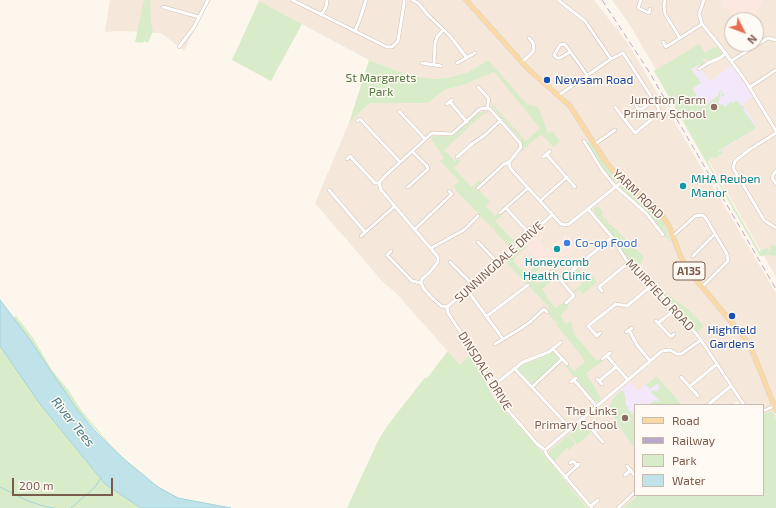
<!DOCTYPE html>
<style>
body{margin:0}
#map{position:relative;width:776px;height:508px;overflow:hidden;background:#fdf6ec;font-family:"Exo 2",sans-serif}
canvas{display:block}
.legend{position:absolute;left:634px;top:404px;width:130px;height:92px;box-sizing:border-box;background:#fffaf3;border:1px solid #cabbb1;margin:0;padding:5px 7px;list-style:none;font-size:12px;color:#7a5c4d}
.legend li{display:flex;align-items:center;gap:8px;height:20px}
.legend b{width:20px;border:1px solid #cabbb1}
.north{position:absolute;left:724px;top:12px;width:40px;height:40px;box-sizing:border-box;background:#fffaf3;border:1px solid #cabbb1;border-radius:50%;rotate:132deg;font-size:11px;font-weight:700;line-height:16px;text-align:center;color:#7a5c4d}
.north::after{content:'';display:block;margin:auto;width:14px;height:18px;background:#e76f51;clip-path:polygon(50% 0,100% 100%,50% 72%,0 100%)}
.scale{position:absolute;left:12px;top:478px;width:101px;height:18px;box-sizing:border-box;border:2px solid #7a5c4d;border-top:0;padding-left:5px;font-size:12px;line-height:14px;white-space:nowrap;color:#7a5c4d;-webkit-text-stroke:3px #fffaf3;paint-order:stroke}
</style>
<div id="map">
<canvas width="776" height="508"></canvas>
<ul class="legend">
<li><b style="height:5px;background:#fbd9a5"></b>Road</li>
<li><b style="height:5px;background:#b9a8c9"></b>Railway</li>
<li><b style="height:11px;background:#d8ecc9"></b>Park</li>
<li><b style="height:11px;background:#bfe3e8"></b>Water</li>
</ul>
<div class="north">N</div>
<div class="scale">200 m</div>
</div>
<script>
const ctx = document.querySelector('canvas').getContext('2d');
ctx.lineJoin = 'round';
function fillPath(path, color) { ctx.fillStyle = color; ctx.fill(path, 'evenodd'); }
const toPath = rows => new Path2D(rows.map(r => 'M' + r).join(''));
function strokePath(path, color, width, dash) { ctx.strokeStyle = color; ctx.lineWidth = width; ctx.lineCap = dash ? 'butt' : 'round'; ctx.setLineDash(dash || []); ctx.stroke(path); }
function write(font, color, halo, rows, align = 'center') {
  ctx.font = font + ' "Exo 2",sans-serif'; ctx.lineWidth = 3; ctx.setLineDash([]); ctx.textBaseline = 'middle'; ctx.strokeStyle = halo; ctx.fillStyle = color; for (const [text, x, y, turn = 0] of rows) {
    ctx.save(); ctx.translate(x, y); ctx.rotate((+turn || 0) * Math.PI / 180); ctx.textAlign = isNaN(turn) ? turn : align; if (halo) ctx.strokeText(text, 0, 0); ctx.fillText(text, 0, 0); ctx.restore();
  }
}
fillPath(toPath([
 [110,0,209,0,184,51,161,33,121,31,105,32],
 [257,0,594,0,627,42,776,293,776,419,773,412,763,414,763,405,740,405,737,401,732,405,635,405,635,495,639,495,623,508,587,508,536,445,494,399,472,354,460,365,396,293,382,281,315,203,349,123,370,103,428,103,444,90,463,85,488,60,468,72,451,77,435,79,411,76,369,60],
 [612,0,776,0,776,277,630,25],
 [732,20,756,20,756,44,732,44]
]), '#f5e8da');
fillPath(toPath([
 [723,0,763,0,751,20,747,20,720,5],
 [566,234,577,247,550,270,544,264,542,266,526,247,537,236,547,250]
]), '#fde8e0');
fillPath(toPath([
 [698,64,710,81,732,65,753,97,743,104,757,128,720,151,712,153,677,89,676,86,693,72,691,69],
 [656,376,683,405,635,405,635,450,620,428,609,408,613,397,630,382,638,391]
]), '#f3e8fa');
fillPath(toPath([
 [144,0,150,0,151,22,153,31,148,43,144,41,143,43,135,42],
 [259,1,302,24,271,81,232,60],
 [699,44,705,53,716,46,722,54,718,58,708,61,706,58,703,60,705,63,700,67,698,65,691,69,701,83,693,88,693,90,698,98,696,99,703,107,719,95,718,93,721,90,722,92,720,93,720,96,722,94,722,92,725,95,718,98,720,100,718,102,721,105,723,104,725,107,731,101,733,103,737,100,741,106,743,105,744,107,743,109,756,128,720,150,717,150,720,152,722,150,723,152,717,158,710,157,708,162,760,252,761,250,768,248,770,253,771,245,776,246,776,256,769,255,760,256,654,71],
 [369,60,411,76,435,79,451,77,468,72,488,60,527,104,538,107,548,133,552,131,560,141,553,147,541,134,520,153,522,147,522,141,491,106,490,102,526,141,540,128,494,72,463,85,444,90,428,103,370,103,349,123],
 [487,111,489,112,483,114,444,150,455,161,459,159,461,161,454,168,471,187,480,180,481,184,477,188,490,202,486,206,495,216,499,213,501,216,495,221,514,241,522,234,524,236,510,248,495,231,495,229,492,228,453,187,459,181,440,161,444,158,431,139,433,136,453,136,479,113],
 [590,142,616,178,615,182,603,169,591,151,588,144],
 [621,185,654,209,664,223,671,243,645,211,620,189],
 [597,206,603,212,601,214,608,222,644,257,637,270,626,258,613,236,595,213,594,209],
 [519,246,526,247,513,260,517,266,528,273,539,263,541,267,531,276,538,284,549,275,553,279,542,289,550,302,556,308,564,302,569,307,560,315,566,324,571,321,574,334,597,361,600,359,603,361,586,373,601,398,598,402,594,401,578,381,576,376,573,376,566,367,568,365,574,371,585,362,581,355,556,325,557,323,550,316,548,310,549,307,504,260],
 [579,267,581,269,580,271,588,280,594,275,594,278,597,282,583,294,579,290,575,293,573,291,583,284,573,273],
 [647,278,692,313,704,326,697,332,675,306],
 [16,316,33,338,52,370,69,391,81,410,118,454,76,408,28,337,13,318],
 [0,346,40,404,105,484,141,508,0,508],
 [448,351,460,365,471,354,494,399,536,445,587,508,347,508,378,441,387,426,423,380,425,378,427,378],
 [552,352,554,353,559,357,558,361,532,384,518,369,519,367,524,364,547,355],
 [656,376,670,391,682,405,649,405,655,400,656,402,658,400,661,402,651,392,654,390,656,392,660,388,658,386,659,384,658,383,650,389,646,385],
 [621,391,624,391,626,405,629,408,628,409,632,414,635,411,635,449,622,431,609,408,614,397],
 [770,412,773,412,776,419,776,508,623,508,636,497,636,495,763,495,763,414],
 [580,425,585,426,591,433,577,444,569,434],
 [568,435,575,444,569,450,567,448,557,458,557,459,554,462,549,456,549,452]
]), '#d8ecc9');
const water = toPath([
 [0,300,28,337,76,408,95,431,124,459,158,487,178,498,231,508,141,508,105,484,40,404,0,346,0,300]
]);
fillPath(water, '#bfe3e8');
strokePath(water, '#a5d3da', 1);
strokePath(toPath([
 [0,487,26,500,43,506,54,508],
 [71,508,94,488,101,478]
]), '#a5d3da', 1);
const minor = toPath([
 [292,0,387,47,392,47,398,41,404,4,404,0],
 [412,0,418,3,428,15,450,36,467,58],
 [558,0,585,21,611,59],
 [641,0,638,8,649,13,650,9],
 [665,0,664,6,665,14,680,38],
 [704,0,699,14,702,24,720,46,745,80,776,131],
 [163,7,199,17],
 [321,15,326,7,327,0],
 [355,31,360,19,366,0],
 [663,42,666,47,702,24],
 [179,47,194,27,208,0],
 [570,52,560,58,557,58,554,55,560,45,564,44,567,47,587,75],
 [731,61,768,38,776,40],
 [522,62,530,55,534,50,533,43,529,38],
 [422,63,441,66],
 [457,63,475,53],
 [434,65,435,43,437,37,443,30],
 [699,69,708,63,720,58,726,53],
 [478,87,489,99,487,108],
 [750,87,776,70],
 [559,95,611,59,623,53,658,107,659,111,652,119,635,133,615,107],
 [450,102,467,122],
 [447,104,452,100],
 [636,106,639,109,642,109,654,100],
 [399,111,425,139],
 [357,121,360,119,400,162],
 [776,133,749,150,735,161,733,168,764,220,776,228],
 [584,141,602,170,614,185,646,213,663,235],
 [595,144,615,130],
 [546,154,575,187],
 [457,157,472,144,485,135,501,120],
 [543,157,550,151],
 [347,159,350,156,375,183,379,183],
 [776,171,773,175,772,178,776,184],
 [379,183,384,177,432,133,452,134,480,109,487,108,490,109,520,143,521,147,518,151,509,162,510,168,561,224,566,225,569,224,623,181],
 [379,183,381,190,438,257,438,262,429,273,422,279,421,283,424,289,431,297,441,306,447,307],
 [408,187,428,169,427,166,412,151],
 [478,188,504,164,509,162],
 [329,190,365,232],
 [540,201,567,177],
 [506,208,527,231],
 [588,209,612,237,628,263,658,291,684,319,701,340,744,405],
 [500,213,528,188],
 [415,229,452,194,449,191],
 [523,234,530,228],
 [361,236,395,206],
 [673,236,695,216,702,215,705,217,727,254,728,261,702,287],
 [478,242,498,263],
 [431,248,464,230,478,216],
 [391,251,387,255,412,281,421,283],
 [693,256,715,234],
 [450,262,473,285],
 [550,274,553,271,574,296,566,303],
 [561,280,612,237],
 [467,290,503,339],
 [602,291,599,287,628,263],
 [447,307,448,313,469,345,498,396,508,410,537,444,545,450],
 [447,307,552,215],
 [487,316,528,285],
 [656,321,671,337,674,334],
 [658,323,676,309],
 [629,330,637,345,650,361],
 [626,332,632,328],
 [600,333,597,336,588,326,616,304,627,306,651,286],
 [495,344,520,329,530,322,544,309,547,312],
 [553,349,567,364],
 [607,356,628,380],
 [602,359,610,353],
 [514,368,571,429],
 [681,377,698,396],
 [597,379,602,384],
 [574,380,597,407],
 [599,381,616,367],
 [571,382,576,378],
 [690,386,717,364],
 [492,387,523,362,549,352,561,342],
 [532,387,562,359],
 [709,404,731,386],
 [763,411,774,406],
 [583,419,603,442],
 [594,432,606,422,609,424],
 [545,450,662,351,670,350,677,354,681,354,701,340],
 [545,450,546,454,592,508],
 [570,463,573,461,578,466],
 [627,466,635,476],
 [625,475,631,470],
 [565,477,579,464],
 [591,506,598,500],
 [618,508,635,492]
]);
const primary = toPath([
 [466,0,528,69,570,106,606,162,619,177,657,208,662,215,669,226,680,255,687,269,743,336,751,348,776,410]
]);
strokePath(minor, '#d1beb0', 4);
strokePath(primary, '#dad1cd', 5.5);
strokePath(minor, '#fff', 3);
strokePath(primary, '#fbd9a5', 4.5);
strokePath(toPath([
 [602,0,648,70,776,289]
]), '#b9a8c9', 1, [6, 4]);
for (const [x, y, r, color] of [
 [547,80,4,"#1a4fb4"],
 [714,107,4,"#8d6e63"],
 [683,186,4,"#0f9aa8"],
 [567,243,4,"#3f7fe0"],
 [557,249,4,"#0f9aa8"],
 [732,316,4,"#1a4fb4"],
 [625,418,4,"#8d6e63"]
]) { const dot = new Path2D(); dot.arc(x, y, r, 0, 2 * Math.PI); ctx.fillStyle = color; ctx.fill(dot); strokePath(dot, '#fffaf3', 1.5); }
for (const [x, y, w] of [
 [689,271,32]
]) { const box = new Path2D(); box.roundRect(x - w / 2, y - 9, w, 18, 3); ctx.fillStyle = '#fffaf3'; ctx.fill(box); strokePath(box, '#7a5c4d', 1); }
write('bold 11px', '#7a5c4d', null, [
 ["A135",689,271]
]);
write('12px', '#537a41', '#fffaf3', [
 ["St Margarets",381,78],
 ["Park",381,92]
]);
write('12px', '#164399', '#fffaf3', [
 ["Newsam Road",555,80],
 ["Highfield",732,330,"center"],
 ["Gardens",732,344,"center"]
], 'left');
write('12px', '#785e54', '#fffaf3', [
 ["Junction Farm",706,100],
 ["Primary School",706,114],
 ["The Links",617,411],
 ["Primary School",617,425]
], 'right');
write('12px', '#0d838f', '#fffaf3', [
 ["MHA Reuben",691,179],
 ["Manor",691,193],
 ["Honeycomb",557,262,"center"],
 ["Health Clinic",557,276,"center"]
], 'left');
write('12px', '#7a5c4d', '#fffaf3', [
 ["YARM ROAD",638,194,44],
 ["SUNNINGDALE DRIVE",499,262,-42],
 ["MUIRFIELD ROAD",660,295,47],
 ["DINSDALE DRIVE",485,371,58]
]);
write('12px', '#366cbe', '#fffaf3', [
 ["Co-op Food",575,243]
], 'left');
write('italic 13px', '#437c86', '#fffaf3', [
 ["River Tees",73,422,51]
]);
</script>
